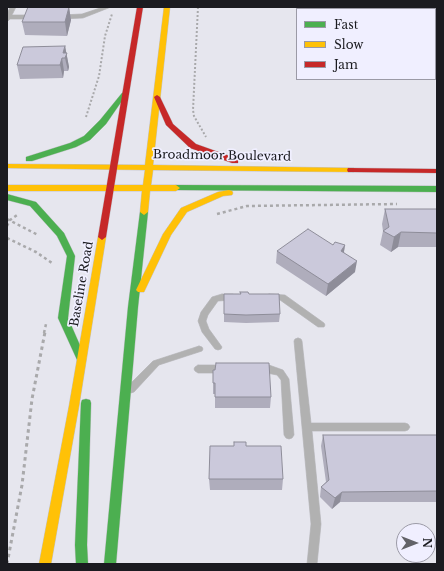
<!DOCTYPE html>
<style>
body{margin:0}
#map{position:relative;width:444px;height:571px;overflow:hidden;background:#e6e6ee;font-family:"Libre Baskerville",serif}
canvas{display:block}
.frame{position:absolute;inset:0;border:8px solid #1b1b20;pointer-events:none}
.legend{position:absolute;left:296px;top:8px;width:140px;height:72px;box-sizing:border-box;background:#f0efff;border:1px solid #9b9aa6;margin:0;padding:5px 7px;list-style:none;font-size:12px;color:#1b1b20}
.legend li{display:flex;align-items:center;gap:8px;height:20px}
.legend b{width:20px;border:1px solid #9b9aa6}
.north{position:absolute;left:396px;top:523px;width:40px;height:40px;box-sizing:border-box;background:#f0efff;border:1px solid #9b9aa6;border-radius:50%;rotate:90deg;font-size:11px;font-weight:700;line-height:16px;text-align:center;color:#1b1b20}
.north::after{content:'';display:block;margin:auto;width:14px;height:18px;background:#626268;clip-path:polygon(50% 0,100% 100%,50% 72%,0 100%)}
</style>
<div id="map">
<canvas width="444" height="571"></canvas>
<div class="frame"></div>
<ul class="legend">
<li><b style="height:5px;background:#4caf50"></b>Fast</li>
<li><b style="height:5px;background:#ffc107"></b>Slow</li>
<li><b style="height:5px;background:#c62828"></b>Jam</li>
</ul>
<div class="north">N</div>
</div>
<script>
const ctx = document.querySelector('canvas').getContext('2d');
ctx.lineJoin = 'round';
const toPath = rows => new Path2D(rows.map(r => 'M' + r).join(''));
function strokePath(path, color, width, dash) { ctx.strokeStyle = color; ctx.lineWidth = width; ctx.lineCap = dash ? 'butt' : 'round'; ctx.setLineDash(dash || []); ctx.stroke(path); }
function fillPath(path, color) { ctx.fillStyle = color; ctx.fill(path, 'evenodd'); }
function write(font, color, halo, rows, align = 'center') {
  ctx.font = font + ' "Libre Baskerville",serif'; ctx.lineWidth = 3.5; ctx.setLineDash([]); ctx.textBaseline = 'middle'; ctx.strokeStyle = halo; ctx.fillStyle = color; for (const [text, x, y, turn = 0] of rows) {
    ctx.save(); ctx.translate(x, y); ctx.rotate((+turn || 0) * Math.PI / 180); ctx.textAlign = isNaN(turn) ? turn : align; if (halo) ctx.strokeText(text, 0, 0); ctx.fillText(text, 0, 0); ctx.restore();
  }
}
const lane = toPath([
 [10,7,16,7,12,15,35,15,38,17,35,19,10,19,7,22,7,14,10,7],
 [103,7,111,7,83,18,61,19,58,17,61,15,82,14,103,7],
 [222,294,233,294,237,297,233,300,218,301,208,315,206,321,209,329,222,347,221,349,218,350,215,349,202,332,198,321,201,312,212,297,222,294],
 [269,294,285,295,324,323,325,325,324,327,318,327,280,300,266,299,265,297,269,294],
 [298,338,301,339,302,341,311,423,405,423,408,424,410,427,408,430,405,431,312,431,321,524,317,564,307,564,311,524,294,341,295,339,298,338],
 [199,346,202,347,203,349,202,351,159,365,134,392,131,393,128,392,126,389,128,386,153,361,199,346],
 [198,365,226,365,229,367,230,369,229,371,226,373,198,373,195,371,194,369,195,367,198,365],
 [259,365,269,365,283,370,289,379,294,435,292,438,289,439,286,438,284,435,281,380,277,375,256,371,255,369,256,367,259,365]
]);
const fast = toPath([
 [124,92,126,93,126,95,106,124,90,140,76,147,32,161,26,161,26,157,70,143,84,136,100,120,122,93,124,92],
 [176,185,437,186,437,192,173,190,172,188,176,185],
 [7,194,36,202,64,233,75,256,68,318,86,359,84,362,81,363,78,362,58,318,67,256,57,236,30,206,7,200,7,194],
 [144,209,148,212,138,307,116,564,104,564,128,307,140,212,144,209],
 [86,399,90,400,91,403,87,545,88,564,76,564,75,545,81,403,82,400,86,399]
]);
const slow = toPath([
 [164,7,170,7,153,165,351,168,354,168,355,170,354,172,153,170,151,185,176,185,180,188,176,191,150,191,148,212,144,215,140,212,142,191,7,191,7,185,143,185,145,170,7,168,7,164,145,165,164,7],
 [229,190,232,191,233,193,232,195,223,196,187,212,171,235,144,292,138,292,136,290,163,234,181,208,218,192,229,190],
 [102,234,106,237,79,406,51,564,39,564,69,406,98,237,102,234]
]);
const jam = toPath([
 [137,7,143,7,106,237,102,240,98,237,137,7],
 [157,95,160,97,173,124,196,144,238,159,238,163,232,163,190,148,166,125,154,97,157,95],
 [348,168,437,169,437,173,351,172,348,172,347,170,348,168]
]);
strokePath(lane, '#c2c2c8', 1);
strokePath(fast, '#c2c2c8', 1);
strokePath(slow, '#c2c2c8', 1);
strokePath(jam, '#c2c2c8', 1);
strokePath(toPath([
 [198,7,193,110,194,116,206,137],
 [86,117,99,76,105,36,112,14]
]), '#a9a9ab', 2, [2, 2]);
strokePath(toPath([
 [217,214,247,206,397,204],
 [7,219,38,235],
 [7,226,10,220,17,215],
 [7,238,36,252,52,263],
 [44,333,46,324]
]), '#a9a9ab', 2.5, [3, 3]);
strokePath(toPath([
 [7,564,22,485,32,399,45,332]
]), '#a9a9ab', 3, [3.5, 3.5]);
fillPath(lane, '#b1b1b1');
fillPath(fast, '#4caf50');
fillPath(slow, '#ffc107');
fillPath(jam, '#c62828');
fillPath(toPath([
 [69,7,71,20,67,36,25,35,22,22],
 [65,46,69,67,68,71,64,71,63,78,20,79,17,65],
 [385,209,437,209,437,247,398,247,391,252,380,245,383,231,382,224],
 [333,245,345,245,344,252,355,272,326,296,276,263,277,251],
 [240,292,249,294,280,314,279,322,246,323,224,322,224,294,240,294],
 [213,370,271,397,270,408,215,408,215,394,213,394],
 [323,435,437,435,437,502,340,502,332,509,320,497,321,487,326,482,321,446],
 [246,446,283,479,282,490,210,490,209,479]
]), '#afadbc');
fillPath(toPath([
 [69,7,71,20,67,36,65,22],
 [65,46,69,67,68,71,65,58,63,53],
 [62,58,64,71,63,78,60,65],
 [401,232,398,247,391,252,394,237],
 [345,245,343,257,341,251],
 [357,261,355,272,326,296,328,284],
 [342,492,340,502,332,509,335,498]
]), '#8e8d99');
const building = toPath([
 [28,7,69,7,65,22,22,22,28,7],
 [65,46,63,53,67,53,65,58,62,58,60,65,17,65,23,47,65,46],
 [385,209,437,209,437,233,401,232,394,237,383,231,389,227,385,209],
 [308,229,333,245,335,242,345,245,341,251,357,261,328,284,277,251,308,229],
 [240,292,248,292,249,294,279,294,280,314,246,315,224,314,224,294,241,294,240,292],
 [216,363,269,363,271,397,215,397,215,383,213,383,213,370,215,370,216,363],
 [323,435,437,435,437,491,342,492,335,498,321,487,329,480,323,435],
 [234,442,246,442,246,446,281,446,283,479,209,479,210,446,234,446,234,442]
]);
fillPath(building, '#cbc9db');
strokePath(building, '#8e8d99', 1);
write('12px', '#1b1b20', '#f0efff', [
 ["Broadmoor Boulevard",222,156,1],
 ["Baseline Road",82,284,-80]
]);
</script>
